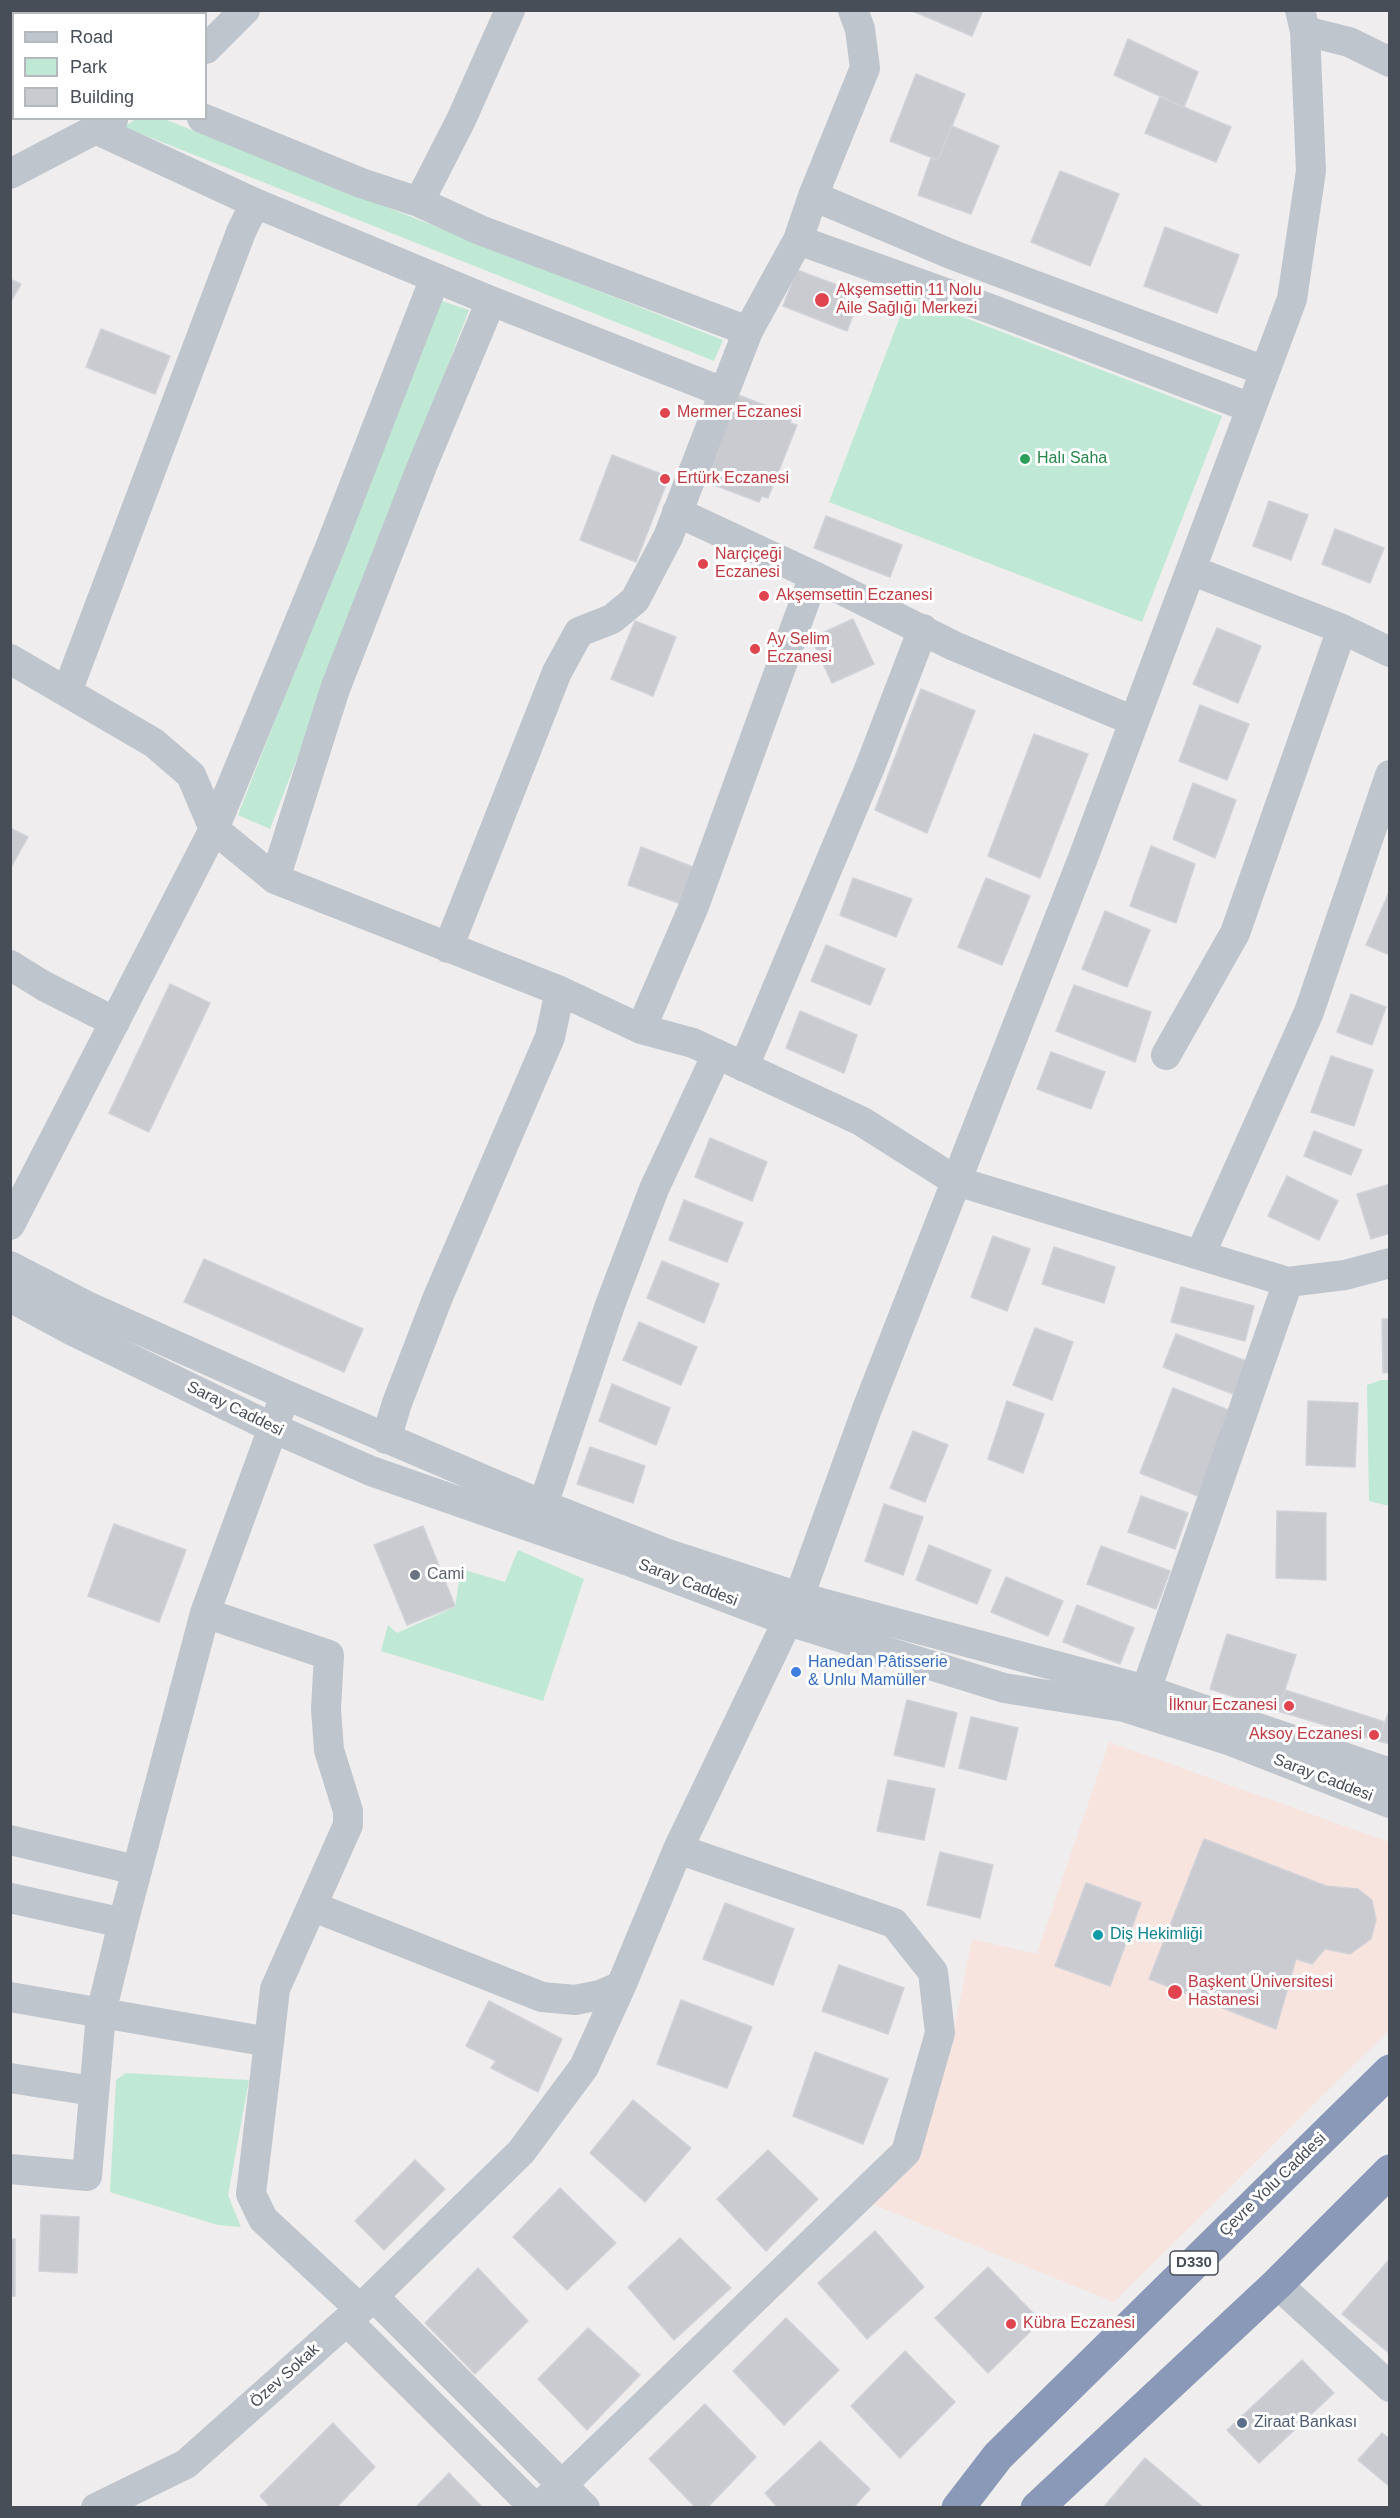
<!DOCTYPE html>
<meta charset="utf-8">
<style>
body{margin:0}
#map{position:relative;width:1400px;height:2518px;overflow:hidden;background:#efeded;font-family:Helvetica,sans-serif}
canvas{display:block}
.frame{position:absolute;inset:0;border:12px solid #474e58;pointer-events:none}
.legend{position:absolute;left:12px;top:12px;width:195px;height:108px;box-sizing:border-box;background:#fff;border:2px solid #b5b8bc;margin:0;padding:8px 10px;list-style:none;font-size:18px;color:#474e58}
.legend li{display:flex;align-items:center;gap:12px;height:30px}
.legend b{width:30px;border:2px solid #b5b8bc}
</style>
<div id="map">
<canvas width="1400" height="2518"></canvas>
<div class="frame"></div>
<ul class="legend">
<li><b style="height:8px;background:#bfc5cd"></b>Road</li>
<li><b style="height:16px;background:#bfe9d5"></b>Park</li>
<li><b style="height:16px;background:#cacbd1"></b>Building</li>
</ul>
</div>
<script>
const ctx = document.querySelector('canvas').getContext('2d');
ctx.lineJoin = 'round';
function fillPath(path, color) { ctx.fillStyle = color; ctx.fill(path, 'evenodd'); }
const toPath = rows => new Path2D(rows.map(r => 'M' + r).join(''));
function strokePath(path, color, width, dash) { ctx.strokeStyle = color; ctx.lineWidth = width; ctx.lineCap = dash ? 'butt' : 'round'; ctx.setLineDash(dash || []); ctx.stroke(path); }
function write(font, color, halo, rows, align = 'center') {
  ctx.font = font + ' Helvetica,sans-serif'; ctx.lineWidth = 6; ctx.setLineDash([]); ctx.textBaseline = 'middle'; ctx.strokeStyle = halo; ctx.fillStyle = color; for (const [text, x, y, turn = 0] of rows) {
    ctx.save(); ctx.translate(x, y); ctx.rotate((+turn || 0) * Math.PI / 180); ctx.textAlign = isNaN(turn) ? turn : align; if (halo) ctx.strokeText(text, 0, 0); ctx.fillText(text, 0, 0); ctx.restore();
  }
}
fillPath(toPath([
 [1109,1742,1389,1842,1389,2030,1114,2302,872,2204,949,2056,972,1939,1037,1954]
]), '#f7e4df');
fillPath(toPath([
 [136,119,164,119,723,340,714,361,124,127],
 [908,296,1222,416,1142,622,829,502],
 [439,300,469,310,270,829,238,815],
 [1381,1380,1389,1380,1389,1506,1369,1501,1367,1385],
 [518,1550,584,1579,543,1701,381,1651,388,1625,397,1633,455,1607,461,1569,505,1582],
 [126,2073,249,2080,228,2195,241,2227,218,2225,110,2192,116,2080]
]), '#bfe9d5');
const building = toPath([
 [910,10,983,10,972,36,910,10],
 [1128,39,1198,72,1184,107,1114,75,1128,39],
 [916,74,965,94,938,160,890,141,916,74],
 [1160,97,1231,127,1216,162,1145,133,1160,97],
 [952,126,999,146,971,214,918,195,931,158,938,160,952,126],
 [1060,171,1119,194,1090,266,1031,242,1060,171],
 [1165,227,1239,255,1217,313,1144,286,1165,227],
 [797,270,861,294,847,331,783,306,797,270],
 [10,279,21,284,10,303,10,279],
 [101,329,170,356,155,394,86,367,101,329],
 [738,395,793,416,790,423,797,425,768,498,762,496,759,502,704,481,738,395],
 [612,455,669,477,636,562,580,540,612,455],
 [1269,501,1308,515,1291,560,1253,546,1269,501],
 [826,516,902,545,890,577,814,548,826,516],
 [1335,529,1384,548,1370,583,1322,564,1335,529],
 [853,619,874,664,832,683,811,638,853,619],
 [635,621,676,637,653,696,611,679,635,621],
 [1217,628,1261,646,1238,703,1193,684,1217,628],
 [921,689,975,711,927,833,875,810,921,689],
 [1200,705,1249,724,1227,780,1179,761,1200,705],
 [1034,734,1088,754,1040,878,988,856,1034,734],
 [1193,783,1236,800,1215,858,1173,839,1193,783],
 [10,828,28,837,10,869,10,828],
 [1151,846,1195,864,1176,923,1130,906,1151,846],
 [641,847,701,870,687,906,628,885,641,847],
 [853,878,912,899,896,937,840,915,853,878],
 [986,878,1030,896,1002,965,958,947,986,878],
 [1390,890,1390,955,1366,945,1390,890],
 [1105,911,1150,930,1127,987,1082,969,1105,911],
 [826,945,885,969,870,1005,811,981,826,945],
 [170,984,210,1003,149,1132,109,1113,170,984],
 [1074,985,1151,1012,1135,1062,1056,1031,1074,985],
 [1351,994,1386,1007,1372,1045,1337,1032,1351,994],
 [800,1011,857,1035,844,1073,786,1048,800,1011],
 [1051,1052,1105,1072,1091,1109,1037,1089,1051,1052],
 [1331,1056,1373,1070,1354,1126,1311,1112,1331,1056],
 [1314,1131,1362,1150,1351,1175,1304,1156,1314,1131],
 [710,1138,767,1162,752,1201,695,1177,710,1138],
 [1287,1176,1338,1201,1319,1240,1268,1216,1287,1176],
 [1390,1184,1390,1233,1371,1239,1357,1194,1390,1184],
 [684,1200,743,1223,727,1262,669,1240,684,1200],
 [993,1236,1030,1249,1007,1311,971,1297,993,1236],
 [1054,1247,1115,1267,1104,1303,1042,1284,1054,1247],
 [204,1259,363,1329,344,1372,184,1302,204,1259],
 [662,1261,719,1284,704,1323,647,1298,662,1261],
 [1181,1287,1254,1306,1245,1341,1171,1322,1181,1287],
 [1382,1319,1390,1319,1390,1372,1383,1373,1382,1319],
 [639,1322,697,1347,681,1385,623,1360,639,1322],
 [1035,1328,1073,1342,1052,1400,1013,1385,1035,1328],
 [1176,1334,1246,1361,1233,1394,1163,1367,1176,1334],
 [612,1384,670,1408,656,1445,599,1421,612,1384],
 [1173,1388,1231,1411,1198,1496,1140,1473,1173,1388],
 [1007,1401,1044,1414,1023,1473,988,1459,1007,1401],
 [1308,1401,1358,1403,1355,1467,1306,1465,1308,1401],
 [913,1431,948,1445,925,1502,890,1488,913,1431],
 [590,1447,645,1466,633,1503,577,1484,590,1447],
 [1141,1496,1188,1513,1175,1549,1128,1532,1141,1496],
 [884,1504,923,1517,903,1575,865,1561,884,1504],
 [1277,1511,1326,1513,1326,1580,1276,1578,1277,1511],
 [114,1524,186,1550,159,1622,88,1596,114,1524],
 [423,1526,455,1606,407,1625,374,1545,423,1526],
 [929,1545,991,1570,977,1604,916,1580,929,1545],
 [1101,1546,1170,1571,1156,1609,1087,1584,1101,1546],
 [1006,1577,1063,1601,1048,1636,991,1612,1006,1577],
 [1077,1605,1134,1628,1120,1664,1063,1642,1077,1605],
 [1227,1634,1296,1655,1278,1711,1210,1689,1227,1634],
 [1285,1690,1385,1722,1378,1741,1278,1711,1285,1690],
 [907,1700,957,1713,944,1767,894,1755,907,1700],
 [1390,1708,1390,1744,1378,1741,1390,1708],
 [971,1717,1018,1728,1006,1780,959,1768,971,1717],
 [888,1780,935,1789,924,1840,877,1831,888,1780],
 [1204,1839,1326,1886,1358,1889,1372,1900,1376,1920,1371,1939,1350,1954,1325,1949,1312,1964,1296,1959,1276,2029,1149,1979,1204,1839],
 [940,1852,993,1865,980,1918,927,1905,940,1852],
 [1086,1883,1141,1903,1110,1986,1055,1966,1086,1883],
 [725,1903,794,1929,773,1985,703,1959,725,1903],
 [839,1965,904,1988,888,2034,822,2011,839,1965],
 [681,2000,752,2027,727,2088,657,2064,681,2000],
 [489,2001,562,2039,538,2092,491,2068,496,2061,466,2046,489,2001],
 [815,2052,888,2079,863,2144,793,2116,815,2052],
 [633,2100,691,2148,645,2202,590,2153,633,2100],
 [768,2150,818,2199,766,2251,717,2199,768,2150],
 [415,2160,445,2189,384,2250,355,2221,415,2160],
 [560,2188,616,2243,567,2290,513,2237,560,2188],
 [41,2215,79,2217,77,2273,39,2271,41,2215],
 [875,2231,924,2287,867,2339,818,2283,875,2231],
 [680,2238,731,2288,674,2340,628,2287,680,2238],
 [10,2239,15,2239,15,2296,10,2296,10,2239],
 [1388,2261,1390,2262,1390,2354,1342,2314,1388,2261],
 [988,2267,1041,2321,988,2373,935,2318,988,2267],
 [478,2268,528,2321,475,2374,425,2323,478,2268],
 [786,2318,839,2370,784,2425,733,2371,786,2318],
 [588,2328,640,2375,587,2430,538,2379,588,2328],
 [905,2351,955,2402,900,2458,851,2406,905,2351],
 [1302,2360,1334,2393,1259,2463,1227,2430,1302,2360],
 [705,2404,756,2457,707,2508,696,2508,649,2459,705,2404],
 [333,2423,375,2467,336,2508,271,2508,260,2496,333,2423],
 [1382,2433,1390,2439,1390,2487,1358,2460,1382,2433],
 [820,2441,870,2489,853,2508,778,2508,765,2493,820,2441],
 [1145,2458,1204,2508,1103,2508,1145,2458],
 [449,2473,483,2508,415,2508,449,2473]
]);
fillPath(building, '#cacbd1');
strokePath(building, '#d1d2d8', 1.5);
strokePath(toPath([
 [133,10,137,14],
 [1305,31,1349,42,1390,62],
 [206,49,245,10],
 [202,118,361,183,419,202,480,230,748,331],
 [95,129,255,203,491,301,723,392],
 [10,174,113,120],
 [813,196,953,255,1265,371],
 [419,202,461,120,510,10],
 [798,240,991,309,1251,408],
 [677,512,814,576,954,646,1134,721],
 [1191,570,1342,629,1390,652],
 [10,659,154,743,191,775,214,829,275,879,560,991,641,1029,693,1043,861,1121,956,1181,1288,1282,1345,1275,1390,1263],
 [67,692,241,232,255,203],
 [275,879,335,689,422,466,491,301],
 [448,948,557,672,579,632,612,619,635,600,668,537,748,331,798,240,813,196,865,68,860,29,853,10],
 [10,965,44,986,115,1022],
 [641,1029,694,906,814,576],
 [1166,1055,1235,933,1342,629],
 [744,1067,870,767,923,629],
 [10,1225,214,829,331,545,435,278],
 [1200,1255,1309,1012,1390,775],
 [10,1266,89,1307,286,1395,543,1505,665,1553,799,1597,1146,1690,1390,1773],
 [10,1297,73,1331,273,1428,371,1471,626,1560,788,1621,1004,1688,1124,1707,1231,1741,1390,1803],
 [386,1439,397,1403,438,1297,550,1037,560,991],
 [543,1505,610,1305,654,1189,717,1054],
 [205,1613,329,1655,326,1709,329,1750,348,1811,348,1825,275,1989,269,2042],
 [1146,1690,1288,1282],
 [10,1840,136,1870],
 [10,1898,123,1923],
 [314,1907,542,1997,575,2000,600,1995,621,1986],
 [10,1997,269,2042,251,2194,263,2219,360,2309,186,2464,96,2508],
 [10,2078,93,2091],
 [10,2169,87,2176,101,2013,123,1923,205,1613,280,1409],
 [1277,2284,1390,2387],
 [374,2297,585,2508],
 [360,2309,521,2152,584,2067,621,1986,678,1849,799,1597,867,1409,1083,858,1292,299,1311,171,1305,31,1300,10],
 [347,2321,535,2508],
 [538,2508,906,2152,940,2033,933,1972,894,1923,678,1849]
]), '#bfc5cd', 30);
strokePath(toPath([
 [958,2508,998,2456,1390,2071],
 [1037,2508,1277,2284,1390,2171]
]), '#8999b7', 33);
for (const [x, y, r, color] of [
 [822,300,8,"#e0444e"],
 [665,413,6,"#e0444e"],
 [1025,459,6,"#2e9e5b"],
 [665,479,6,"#e0444e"],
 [703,564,6,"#e0444e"],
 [764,596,6,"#e0444e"],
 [755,649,6,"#e0444e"],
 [415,1575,6,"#6b7280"],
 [796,1672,6,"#3f7fe0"],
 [1289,1706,6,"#e0444e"],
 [1374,1735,6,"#e0444e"],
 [1098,1935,6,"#0f9aa8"],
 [1175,1992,8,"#e0444e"],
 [1011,2324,6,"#e0444e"],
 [1242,2423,6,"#5c6f8a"]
]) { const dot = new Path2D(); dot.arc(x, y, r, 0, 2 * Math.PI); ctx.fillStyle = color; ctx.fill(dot); strokePath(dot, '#fff', 2); }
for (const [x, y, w] of [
 [1194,2263,48]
]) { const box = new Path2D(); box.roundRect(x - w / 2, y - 12, w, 24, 4.5); ctx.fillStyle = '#fff'; ctx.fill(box); strokePath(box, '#474e58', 1.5); }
write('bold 15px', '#474e58', null, [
 ["D330",1194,2263]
]);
write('16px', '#be3a42', '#fff', [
 ["Akşemsettin 11 Nolu",836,291],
 ["Aile Sağlığı Merkezi",836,309],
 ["Mermer Eczanesi",677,413],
 ["Ertürk Eczanesi",677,479],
 ["Narçiçeği",715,555],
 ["Eczanesi",715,573],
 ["Akşemsettin Eczanesi",776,596],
 ["Ay Selim",767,640],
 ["Eczanesi",767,658],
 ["İlknur Eczanesi",1277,1706,"right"],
 ["Aksoy Eczanesi",1362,1735,"right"],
 ["Başkent Üniversitesi",1188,1983],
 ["Hastanesi",1188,2001],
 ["Kübra Eczanesi",1023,2324]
], 'left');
write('16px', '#27864d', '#fff', [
 ["Halı Saha",1037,459]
], 'left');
write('16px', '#474e58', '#fff', [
 ["Saray Caddesi",235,1409,26],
 ["Saray Caddesi",688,1583,21],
 ["Saray Caddesi",1323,1778,21],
 ["Çevre Yolu Caddesi",1273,2185,-44],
 ["Özev Sokak",285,2376,-42]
]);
write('16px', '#5b616d', '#fff', [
 ["Cami",427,1575]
], 'left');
write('16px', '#366cbe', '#fff', [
 ["Hanedan Pâtisserie",808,1663],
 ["& Unlu Mamüller",808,1681]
], 'left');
write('16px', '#0d838f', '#fff', [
 ["Diş Hekimliği",1110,1935]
], 'left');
write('16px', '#4e5e75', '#fff', [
 ["Ziraat Bankası",1254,2423]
], 'left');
</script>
